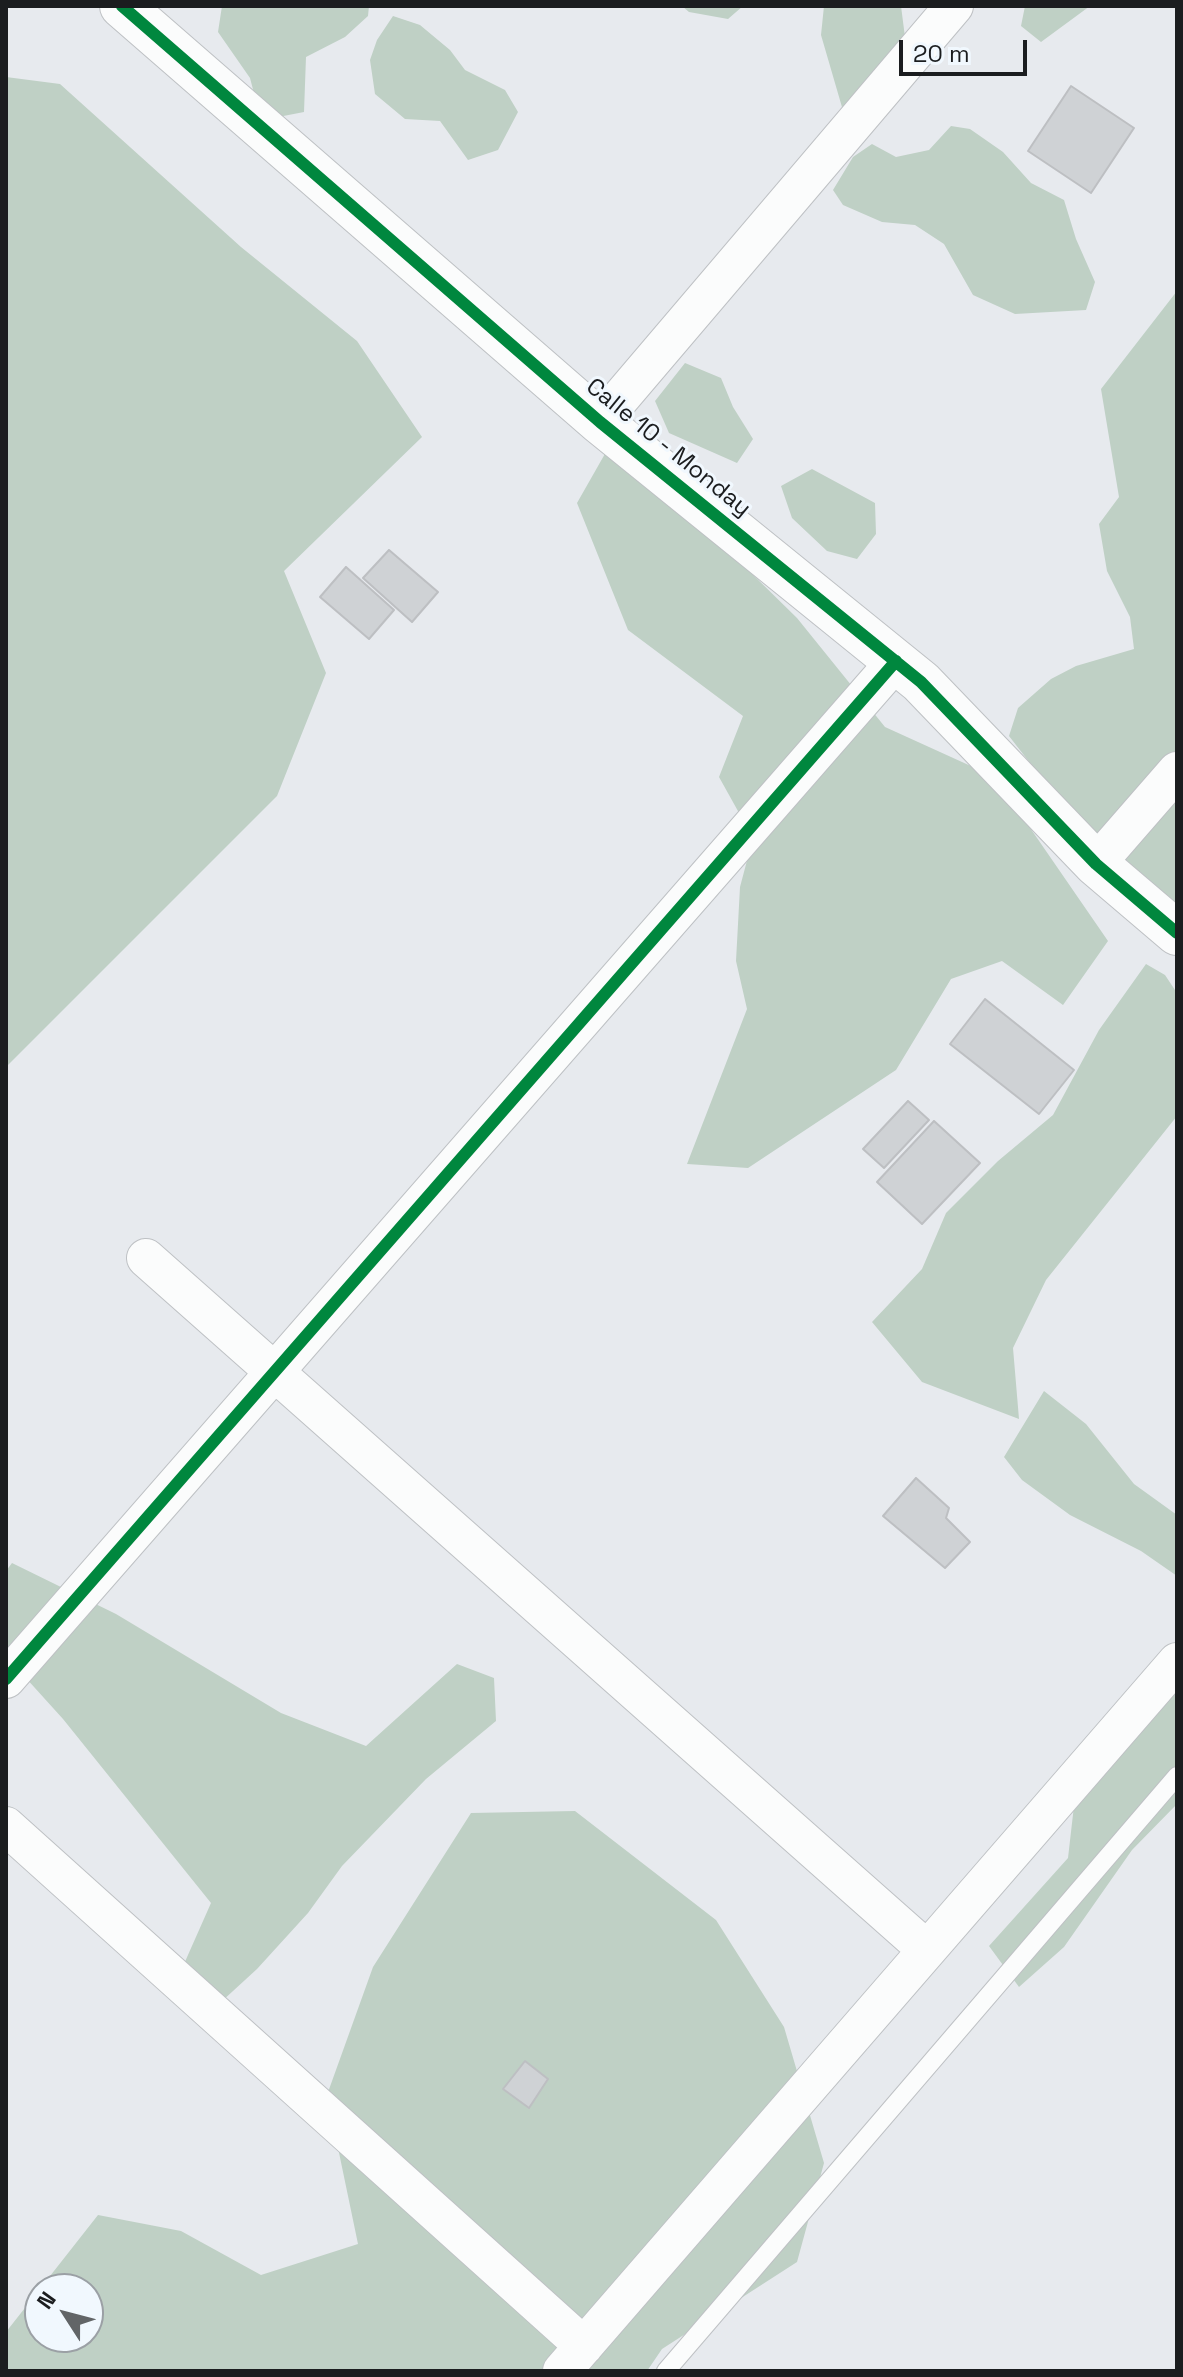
<!DOCTYPE html>
<style>
body{margin:0}
#map{position:relative;width:1183px;height:2377px;overflow:hidden;background:#e7eaee;font-family:"Space Grotesk",sans-serif}
canvas{display:block}
.frame{position:absolute;inset:0;border:8px solid #1b1d1f;pointer-events:none}
.north{position:absolute;left:24px;top:2273px;width:80px;height:80px;box-sizing:border-box;background:#f1f8fe;border:2px solid #9ba0a5;border-radius:50%;rotate:306deg;font-size:22px;font-weight:700;line-height:32px;text-align:center;color:#1b1d1f}
.north::after{content:'';display:block;margin:auto;width:28px;height:36px;background:#626567;clip-path:polygon(50% 0,100% 100%,50% 72%,0 100%)}
.scale{position:absolute;left:899px;top:40px;width:128px;height:36px;box-sizing:border-box;border:4px solid #1b1d1f;border-top:0;padding-left:10px;font-size:24px;line-height:28px;white-space:nowrap;color:#1b1d1f;-webkit-text-stroke:6px #f1f8fe;paint-order:stroke}
</style>
<div id="map">
<canvas width="1183" height="2377"></canvas>
<div class="frame"></div>
<div class="north">N</div>
<div class="scale">20 m</div>
</div>
<script>
const ctx = document.querySelector('canvas').getContext('2d');
ctx.lineJoin = 'round';
function fillPath(path, color) { ctx.fillStyle = color; ctx.fill(path, 'evenodd'); }
const toPath = rows => new Path2D(rows.map(r => 'M' + r).join(''));
function strokePath(path, color, width, dash) { ctx.strokeStyle = color; ctx.lineWidth = width; ctx.lineCap = dash ? 'butt' : 'round'; ctx.setLineDash(dash || []); ctx.stroke(path); }
function write(font, color, halo, rows, align = 'center') {
  ctx.font = font + ' "Space Grotesk",sans-serif'; ctx.lineWidth = 6; ctx.setLineDash([]); ctx.textBaseline = 'middle'; ctx.strokeStyle = halo; ctx.fillStyle = color; for (const [text, x, y, turn = 0] of rows) {
    ctx.save(); ctx.translate(x, y); ctx.rotate((+turn || 0) * Math.PI / 180); ctx.textAlign = isNaN(turn) ? turn : align; if (halo) ctx.strokeText(text, 0, 0); ctx.fillText(text, 0, 0); ctx.restore();
  }
}
fillPath(toPath([
 [222,6,369,6,368,16,345,37,306,57,304,112,273,118,255,97,250,78,218,32],
 [682,6,743,6,728,19,689,12],
 [824,6,901,6,906,45,844,114,821,35],
 [1025,6,1090,6,1041,42,1021,26],
 [393,16,420,25,450,50,465,70,505,90,518,112,498,150,468,160,440,121,405,119,375,94,370,60,377,40],
 [6,77,60,84,241,247,357,341,422,437,284,571,326,673,277,796,6,1067],
 [951,126,970,129,1003,152,1031,183,1064,200,1076,239,1095,282,1086,310,1015,314,973,295,944,244,915,225,882,222,843,205,833,190,853,157,872,144,896,157,929,150],
 [1177,291,1177,919,1079,826,1009,736,1018,708,1051,679,1076,666,1134,649,1130,617,1107,571,1099,524,1119,497,1101,389],
 [685,363,721,378,733,407,753,439,737,463,669,433,655,401],
 [606,452,692,515,797,618,885,727,995,777,1108,941,1063,1005,1002,961,951,979,896,1070,748,1168,687,1164,747,1009,736,961,740,887,753,838,719,777,743,716,628,630,577,503],
 [812,469,875,503,876,534,857,559,827,551,792,518,781,486],
 [1146,964,1165,975,1177,993,1177,1116,1046,1280,1013,1348,1019,1419,922,1382,872,1322,922,1269,946,1213,998,1161,1053,1115,1099,1030],
 [1044,1391,1086,1424,1134,1484,1177,1515,1177,1576,1141,1551,1070,1515,1022,1480,1004,1457],
 [12,1563,116,1614,281,1713,366,1746,457,1664,494,1678,496,1721,426,1779,342,1866,308,1913,257,1969,209,2013,180,1973,211,1903,63,1719,6,1656,6,1571],
 [1177,1689,1177,1804,1132,1850,1064,1947,1019,1987,989,1946,1068,1858,1075,1797],
 [575,1811,716,1920,784,2027,824,2163,797,2262,662,2349,647,2371,6,2371,6,2332,98,2215,181,2231,261,2275,358,2244,327,2095,373,1967,471,1813],
 [40,2289,88,2289,88,2337,40,2337]
]), '#bfd0c5');
const building = toPath([
 [1071,86,1134,128,1091,193,1028,151,1071,86],
 [389,550,438,592,412,622,363,578,389,550],
 [346,567,394,610,369,639,320,597,346,567],
 [985,999,1074,1070,1039,1114,950,1044,985,999],
 [908,1101,929,1120,884,1168,863,1149,908,1101],
 [934,1121,980,1163,922,1224,877,1182,934,1121],
 [916,1478,949,1508,946,1518,970,1542,945,1568,883,1516,916,1478],
 [525,2061,548,2079,529,2108,503,2089,525,2061]
]);
fillPath(building, '#cfd2d5');
strokePath(building, '#bdbfc2', 2);
const service = toPath([
 [666,2371,1177,1776]
]);
const minor = toPath([
 [600,422,954,6],
 [1096,864,1177,771],
 [146,1258,927,1950],
 [6,1679,896,661],
 [6,1826,584,2346],
 [562,2371,1177,1662]
]);
const tertiary = toPath([
 [122,6,600,422,921,682,1096,864,1177,933]
]);
strokePath(service, '#bec1c4', 20);
strokePath(minor, '#bec1c4', 40);
strokePath(tertiary, '#bec1c4', 46);
strokePath(service, '#fbfcfc', 18);
strokePath(minor, '#fbfcfc', 38);
strokePath(tertiary, '#fbfcfc', 44);
strokePath(toPath([
 [122,6,600,422,921,682,1096,864,1177,933],
 [6,1679,896,661]
]), '#00873e', 12);
write('24px', '#1b1d1f', '#f1f8fe', [
 ["Calle 10 - Monday",668,448,39]
]);
</script>
